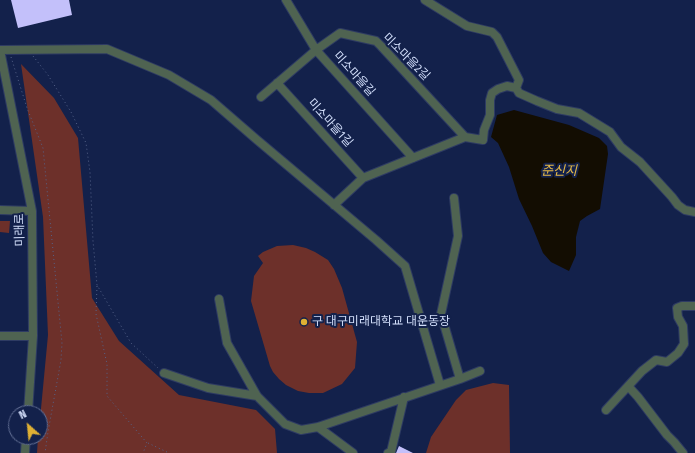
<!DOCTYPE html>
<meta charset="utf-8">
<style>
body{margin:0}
#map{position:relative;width:695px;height:453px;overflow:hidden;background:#13214b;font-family:"Fira Sans Condensed",sans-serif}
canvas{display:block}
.north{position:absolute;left:8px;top:405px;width:40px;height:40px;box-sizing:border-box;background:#13214b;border:1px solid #5f6c91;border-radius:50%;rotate:333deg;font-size:11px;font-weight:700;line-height:16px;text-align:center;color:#d1ddf9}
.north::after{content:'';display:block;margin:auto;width:14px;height:18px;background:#dfb034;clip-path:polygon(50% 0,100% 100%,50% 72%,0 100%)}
</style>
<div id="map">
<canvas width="695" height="453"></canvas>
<div class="north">N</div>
</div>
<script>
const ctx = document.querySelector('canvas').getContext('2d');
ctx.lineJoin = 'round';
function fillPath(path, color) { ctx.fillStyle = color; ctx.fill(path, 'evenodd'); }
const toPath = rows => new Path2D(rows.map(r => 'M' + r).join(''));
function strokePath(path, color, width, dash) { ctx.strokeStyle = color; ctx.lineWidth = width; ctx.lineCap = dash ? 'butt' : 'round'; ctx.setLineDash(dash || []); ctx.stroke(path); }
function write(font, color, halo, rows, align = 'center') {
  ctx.font = font + ' "Fira Sans Condensed","Noto Sans KR",sans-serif'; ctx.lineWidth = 4; ctx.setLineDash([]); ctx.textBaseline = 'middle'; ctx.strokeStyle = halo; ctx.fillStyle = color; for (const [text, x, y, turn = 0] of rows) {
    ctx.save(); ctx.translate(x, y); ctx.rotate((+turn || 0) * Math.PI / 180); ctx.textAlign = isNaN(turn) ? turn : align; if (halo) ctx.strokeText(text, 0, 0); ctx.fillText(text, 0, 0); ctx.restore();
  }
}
fillPath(toPath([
 [21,64,54,98,78,138,92,298,119,341,179,395,256,410,275,429,277,453,37,453,38,437,40,437,40,419,48,335,43,217],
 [0,221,10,221,9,233,0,232],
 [293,245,306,248,315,252,328,260,334,269,342,288,357,342,355,368,342,384,323,393,309,393,298,391,286,385,279,379,273,372,270,366,251,301,254,276,263,263,258,256,263,252,277,246],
 [493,383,509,385,510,453,426,453,431,437,456,400,466,390]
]), '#6d302a');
fillPath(toPath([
 [514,110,569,125,599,138,607,146,608,154,600,209,587,216,580,221,576,237,576,255,569,271,551,262,543,253,532,226,519,199,509,167,498,143,491,137,497,115]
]), '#130d02');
fillPath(toPath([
 [11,0,69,0,72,15,18,28],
 [399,446,413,453,396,453]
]), '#c3c0fa');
const minor = toPath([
 [286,0,316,50,413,158],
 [425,0,467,26,492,32,497,37,519,80,516,88],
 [0,50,107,49,169,75,211,100,256,139,376,240,405,266,440,385],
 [0,50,32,211,33,336,28,413],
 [277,83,363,178],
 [261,97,316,50,340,33,376,41,381,46,465,137],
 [454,198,458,236,441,314,460,379],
 [334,205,363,178,465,137,483,140,484,130,490,115,490,100,492,93,498,89,507,86,516,88,519,93,537,101,557,109,579,113,610,132,621,147,640,162,672,197,678,205,685,210,695,212],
 [0,210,32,211],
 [219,299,227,343,257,396,285,424,301,430,318,427,460,379,480,371],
 [0,336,33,336],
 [164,373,208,388,257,396],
 [628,386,638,397,667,435,674,442,683,453],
 [606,410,642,371,656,360,667,362,678,353,684,344,683,326,678,317,677,308,682,306,695,306],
 [318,427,353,453],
 [25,453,26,437],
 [388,453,391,452,404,397]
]);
strokePath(minor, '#2e3b63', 10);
strokePath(toPath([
 [33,56,48,75,71,112,86,143,90,172,93,241,97,285,131,343,158,368],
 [11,57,27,108,43,148,62,343,61,360,48,432,45,453],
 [97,286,96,314,107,364,107,396,147,443,143,453],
 [148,443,169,453]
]), '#566389', 1, [1, 3]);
strokePath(minor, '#4f6351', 8);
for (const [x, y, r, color] of [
 [304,322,4,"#dfb034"]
]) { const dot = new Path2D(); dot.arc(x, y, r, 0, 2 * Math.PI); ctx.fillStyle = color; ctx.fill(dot); strokePath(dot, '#13214b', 1.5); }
write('12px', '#d1ddf9', '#13214b', [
 ["미소마을2길",406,57,45],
 ["미소마을길",354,74,48],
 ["미소마을1길",330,123,48],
 ["미래로",20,230,-91]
]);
write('12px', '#d1ddf9', '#13214b', [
 ["구 대구미래대학교 대운동장",312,322]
], 'left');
write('italic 13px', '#e5b947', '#13214b', [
 ["준신지",559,171]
]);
</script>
